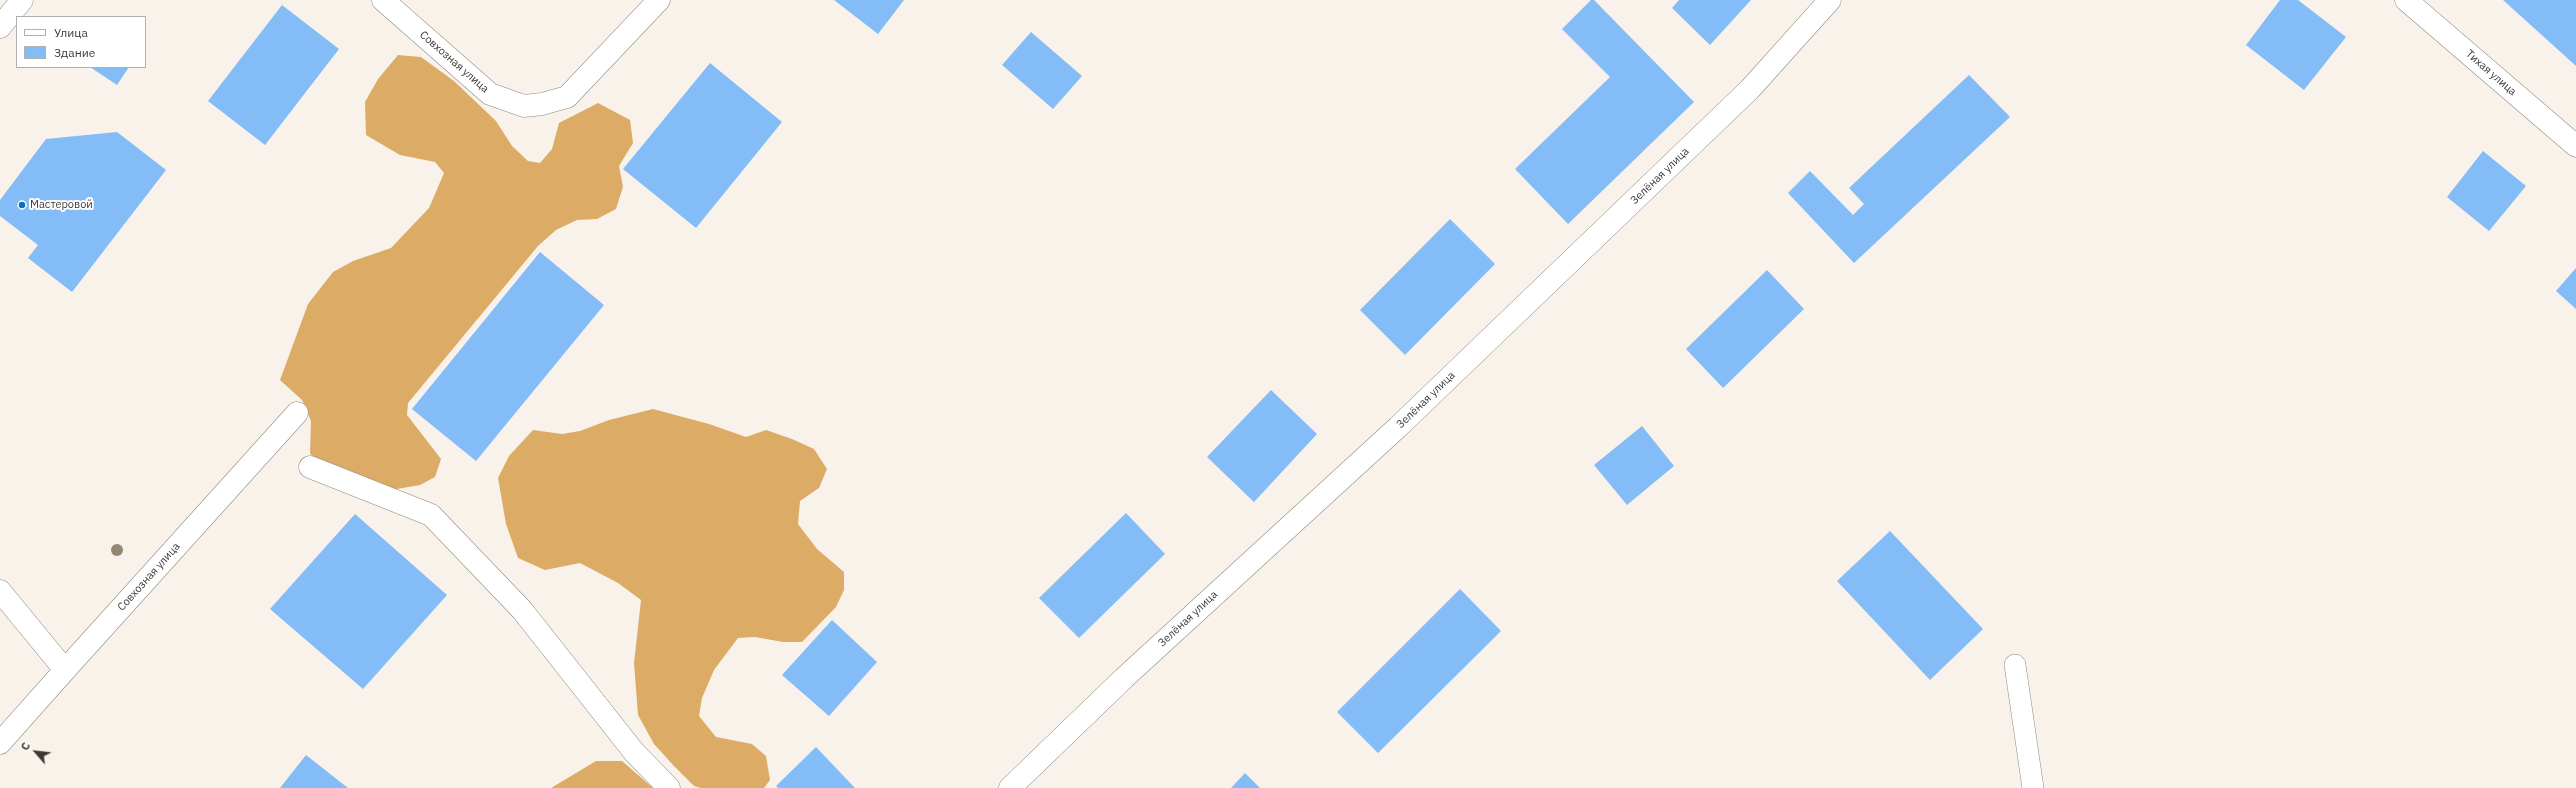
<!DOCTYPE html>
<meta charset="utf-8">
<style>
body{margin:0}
#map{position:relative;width:2576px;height:788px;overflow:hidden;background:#f8f2ea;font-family:"IBM Plex Sans",sans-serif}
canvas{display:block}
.legend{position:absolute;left:16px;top:16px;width:130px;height:52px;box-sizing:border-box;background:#fff;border:1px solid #b1b0af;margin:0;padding:5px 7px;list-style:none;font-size:12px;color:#3b3936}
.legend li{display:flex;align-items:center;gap:8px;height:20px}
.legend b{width:20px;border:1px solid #b1b0af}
.north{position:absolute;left:16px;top:732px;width:40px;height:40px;-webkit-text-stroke:3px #fff;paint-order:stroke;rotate:298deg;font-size:11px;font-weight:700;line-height:16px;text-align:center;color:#3b3936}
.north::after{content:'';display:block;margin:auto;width:14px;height:18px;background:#3b3936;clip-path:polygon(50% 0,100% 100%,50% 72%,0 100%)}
</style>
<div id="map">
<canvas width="2576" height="788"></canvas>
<ul class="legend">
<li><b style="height:5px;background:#fff"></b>Улица</li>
<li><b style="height:11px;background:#83bcf7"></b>Здание</li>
</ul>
<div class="north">С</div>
</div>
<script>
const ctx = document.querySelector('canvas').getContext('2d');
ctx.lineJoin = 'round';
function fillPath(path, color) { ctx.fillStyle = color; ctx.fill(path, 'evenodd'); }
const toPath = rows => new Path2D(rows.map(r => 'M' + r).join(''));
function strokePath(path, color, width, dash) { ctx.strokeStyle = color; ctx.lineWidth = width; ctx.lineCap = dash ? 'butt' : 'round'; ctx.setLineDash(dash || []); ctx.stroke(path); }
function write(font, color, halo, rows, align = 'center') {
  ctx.font = font + ' "IBM Plex Sans",sans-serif'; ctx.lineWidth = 4; ctx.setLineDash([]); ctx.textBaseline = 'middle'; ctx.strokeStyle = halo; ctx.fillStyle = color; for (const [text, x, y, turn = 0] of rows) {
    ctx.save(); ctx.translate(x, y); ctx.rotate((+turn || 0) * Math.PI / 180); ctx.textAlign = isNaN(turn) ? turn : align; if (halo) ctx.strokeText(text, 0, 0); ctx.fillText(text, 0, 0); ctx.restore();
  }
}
fillPath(toPath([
 [398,55,421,57,454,81,496,121,512,146,528,161,540,163,552,149,559,123,598,103,630,120,633,143,619,166,623,187,616,209,597,219,577,220,556,230,538,246,408,403,407,415,441,459,435,477,420,485,391,490,316,462,310,453,311,421,302,400,280,380,308,304,333,272,353,261,391,248,429,208,444,173,435,162,400,155,366,135,365,102,378,79],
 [653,409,709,424,746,437,766,430,792,439,814,449,827,469,819,488,800,501,798,524,817,549,844,572,844,590,836,607,802,642,783,642,755,637,738,638,714,670,702,698,699,716,716,737,752,744,766,756,770,780,764,788,701,788,694,786,674,766,654,744,638,715,634,663,641,600,618,583,580,563,545,570,518,558,506,524,498,478,509,456,533,430,562,434,580,431,609,420],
 [596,761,622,761,653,788,551,788]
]), '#dcac66');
fillPath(toPath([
 [834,0,904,0,878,34],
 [1591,0,1594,0,1694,102,1568,224,1515,169,1610,77,1562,29],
 [1679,0,1751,0,1710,45,1672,8],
 [2280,0,2298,0,2346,37,2304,90,2246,45],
 [2503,0,2576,0,2576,66],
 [282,5,339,49,265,145,208,101],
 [1031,32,1082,76,1053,109,1002,65],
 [710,63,782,122,696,228,623,169],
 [90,67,129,67,117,85],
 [1969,75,2010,117,1854,263,1788,193,1810,171,1853,215,1864,204,1849,188],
 [117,132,166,170,72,292,28,258,38,245,0,216,0,200,46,139],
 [2483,151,2526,186,2489,231,2447,197],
 [1450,219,1495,264,1405,355,1360,310],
 [540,252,604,305,476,461,412,409],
 [2576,268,2576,309,2556,291],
 [1767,270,1804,309,1723,388,1686,349],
 [1271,390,1317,434,1254,502,1207,457],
 [1642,426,1674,466,1627,505,1594,465],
 [1126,513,1165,554,1079,638,1039,598],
 [355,514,447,595,363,689,270,609],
 [1890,531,1983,629,1930,680,1837,581],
 [1460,589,1501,631,1378,753,1337,712],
 [832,620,877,662,829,716,782,675],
 [816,747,855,788,778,788,776,786],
 [306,755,348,788,280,788],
 [1245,773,1260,788,1231,788]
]), '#83bcf7');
const service = toPath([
 [2015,665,2033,788]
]);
const minor = toPath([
 [383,0,490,94,524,106,542,104,567,97,659,0],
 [2406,0,2576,146],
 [310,467,431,515,522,610,634,752,669,788],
 [65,670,297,413],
 [1010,788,1124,678,1398,427,1750,89,1830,0]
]);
const tertiary = toPath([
 [0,27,22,0],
 [0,591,65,670,0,743]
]);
strokePath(service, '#8e8881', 22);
strokePath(minor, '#8e8881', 23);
strokePath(tertiary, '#8e8881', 23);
strokePath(service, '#fff', 21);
strokePath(minor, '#fff', 22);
strokePath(tertiary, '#fff', 22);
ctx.fillStyle = '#958773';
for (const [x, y] of [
 [117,550]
]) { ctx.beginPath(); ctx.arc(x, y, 6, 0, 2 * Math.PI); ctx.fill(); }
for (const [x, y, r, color] of [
 [22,205,4,"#136fbc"]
]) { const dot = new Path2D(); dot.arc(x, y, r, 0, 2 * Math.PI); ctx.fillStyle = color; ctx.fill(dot); strokePath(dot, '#fff', 1.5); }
write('11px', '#3b3936', '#fff', [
 ["Совхозная улица",454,62,41],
 ["Тихая улица",2491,73,41],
 ["Зелёная улица",1660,176,-44],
 ["Зелёная улица",1426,400,-44],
 ["Совхозная улица",149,577,-48],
 ["Зелёная улица",1188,619,-43]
]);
write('11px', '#3b3936', '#fff', [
 ["Мастеровой",30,205]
], 'left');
</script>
